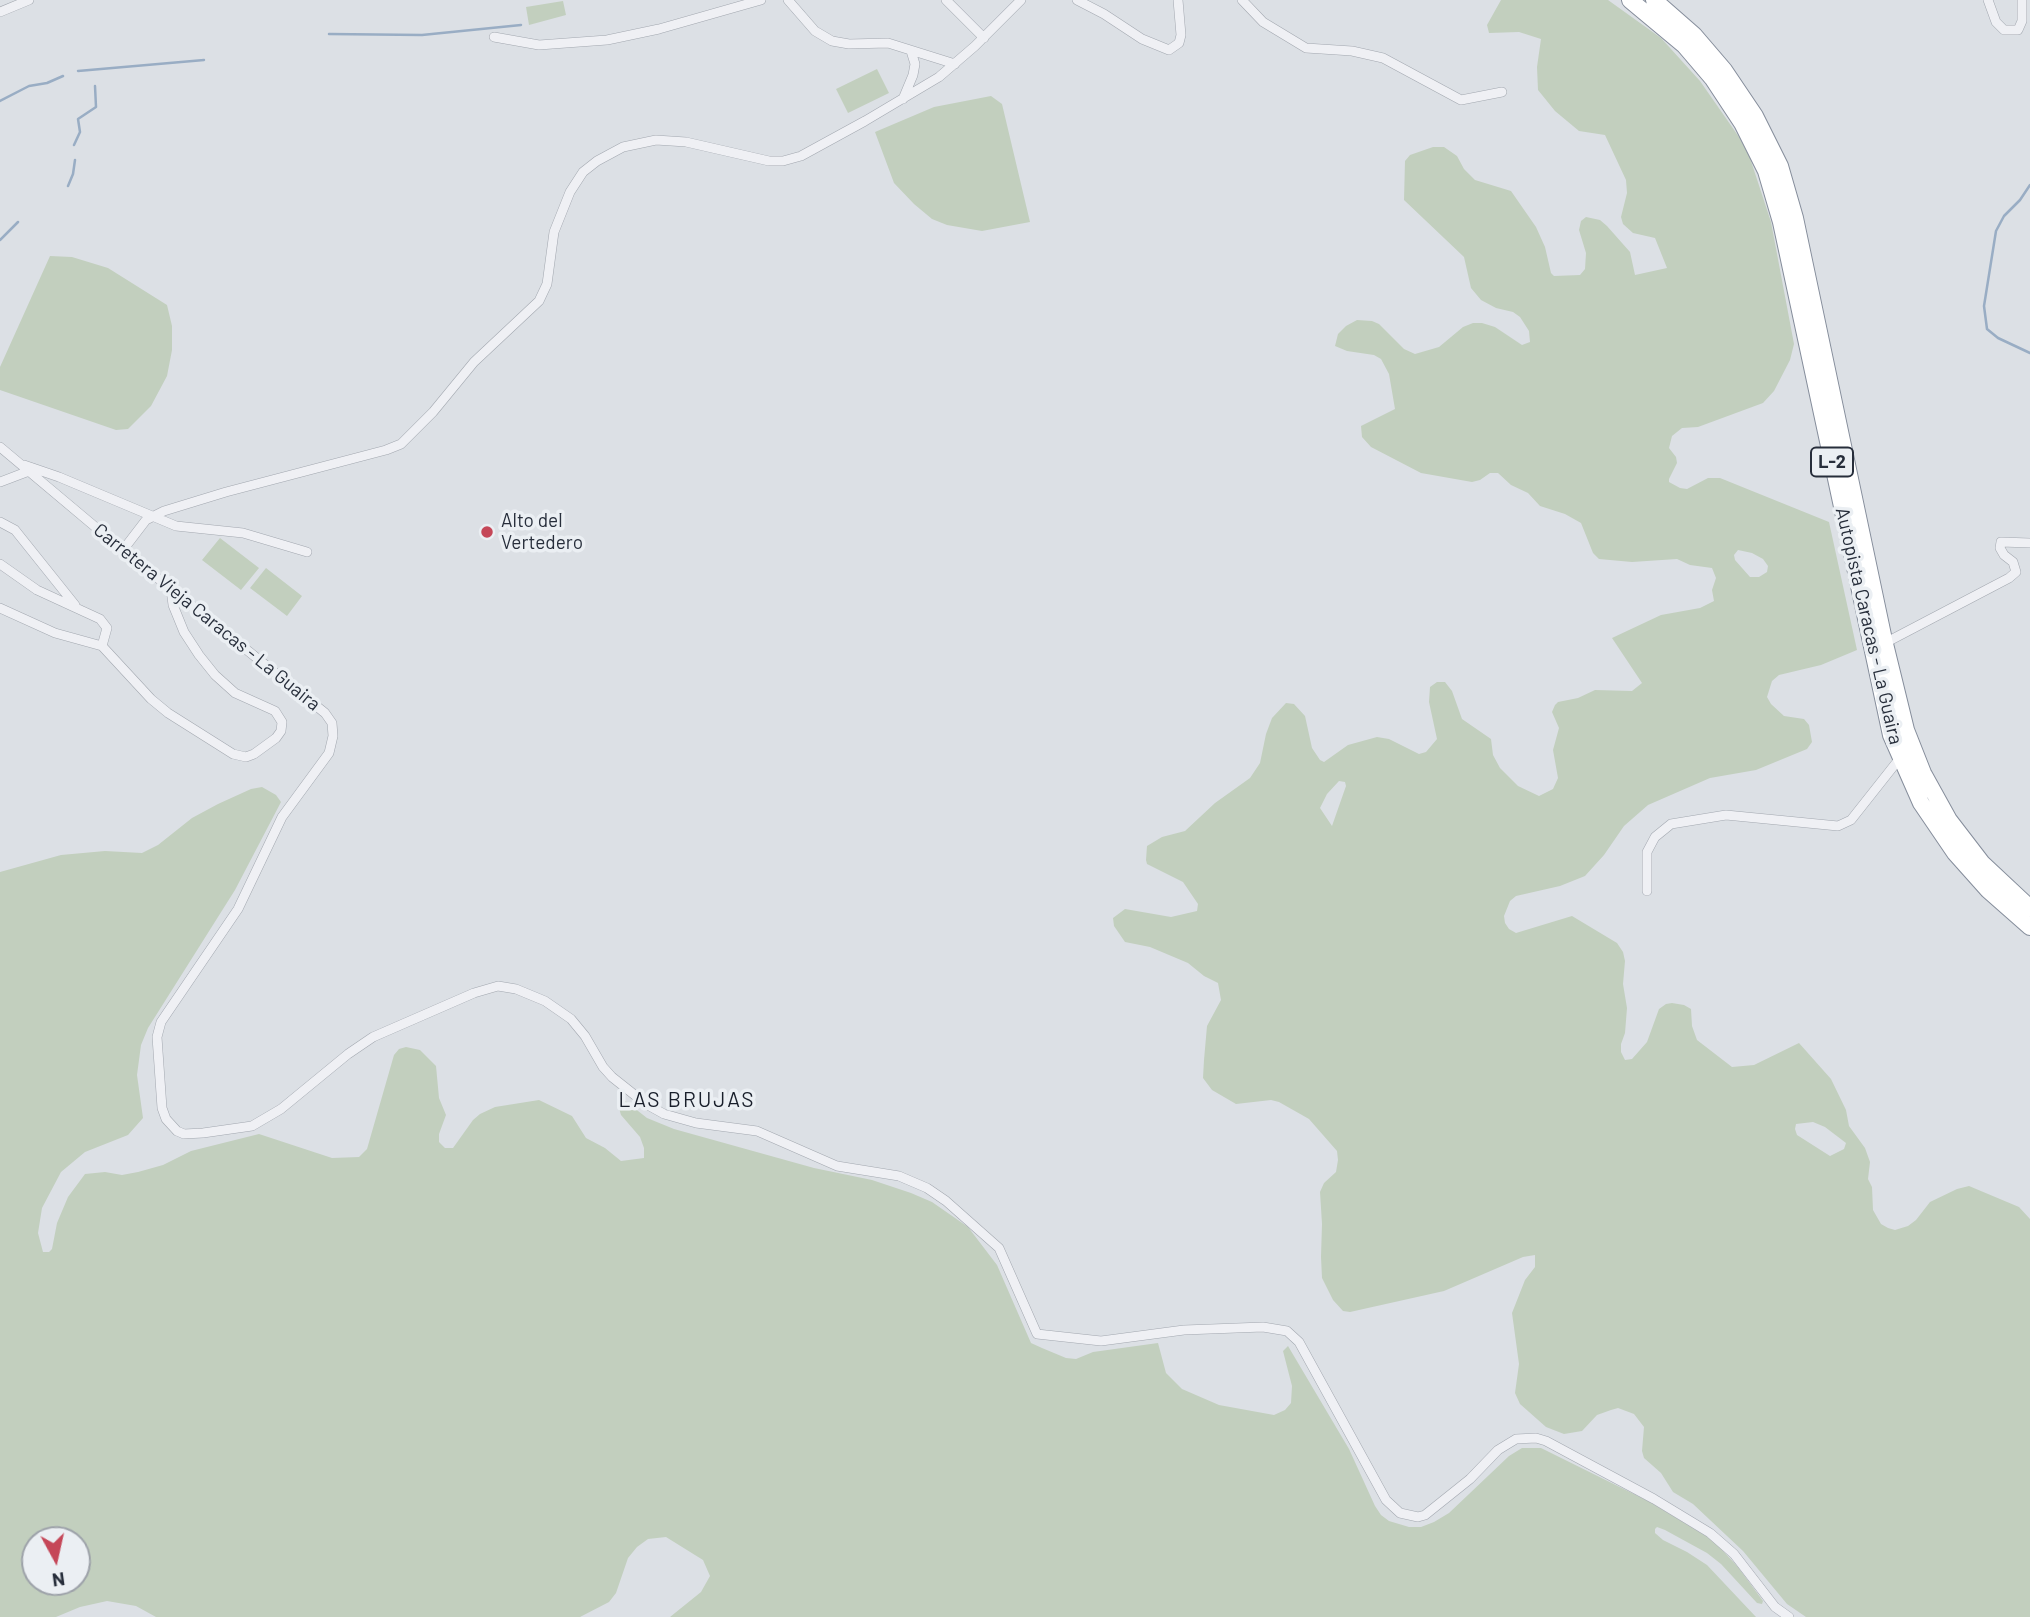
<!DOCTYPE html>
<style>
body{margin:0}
#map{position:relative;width:2030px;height:1617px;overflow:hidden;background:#dce0e5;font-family:Barlow,sans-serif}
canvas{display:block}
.north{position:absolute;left:21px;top:1526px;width:70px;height:70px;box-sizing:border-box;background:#ebeff3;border:2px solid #9da2a9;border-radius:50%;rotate:172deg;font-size:19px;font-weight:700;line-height:28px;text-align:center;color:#272e3b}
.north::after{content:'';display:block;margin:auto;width:24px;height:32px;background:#c54758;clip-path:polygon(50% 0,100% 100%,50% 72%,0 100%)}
</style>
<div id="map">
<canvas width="2030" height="1617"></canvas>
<div class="north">N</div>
</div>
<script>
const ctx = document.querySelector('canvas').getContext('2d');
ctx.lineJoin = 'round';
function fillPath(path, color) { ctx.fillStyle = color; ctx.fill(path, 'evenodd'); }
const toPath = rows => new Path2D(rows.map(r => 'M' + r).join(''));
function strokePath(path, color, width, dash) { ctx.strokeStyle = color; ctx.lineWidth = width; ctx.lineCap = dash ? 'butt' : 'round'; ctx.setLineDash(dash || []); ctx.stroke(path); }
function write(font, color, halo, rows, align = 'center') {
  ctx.font = font + ' Barlow,sans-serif'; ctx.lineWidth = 7; ctx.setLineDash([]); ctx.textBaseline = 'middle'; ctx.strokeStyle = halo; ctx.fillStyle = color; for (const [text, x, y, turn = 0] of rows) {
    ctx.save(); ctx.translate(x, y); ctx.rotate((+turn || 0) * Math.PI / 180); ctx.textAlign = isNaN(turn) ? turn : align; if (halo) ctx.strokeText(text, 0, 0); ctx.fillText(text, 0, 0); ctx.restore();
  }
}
fillPath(toPath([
 [1501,0,1608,0,1661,38,1700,81,1739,137,1750,158,1771,222,1794,344,1790,360,1774,391,1763,403,1698,427,1682,428,1672,436,1669,448,1676,457,1677,463,1669,479,1669,482,1680,488,1687,489,1708,478,1720,478,1829,522,1857,650,1821,665,1779,675,1772,681,1767,697,1771,704,1784,716,1804,719,1809,725,1812,742,1807,749,1756,770,1710,778,1648,805,1624,826,1604,855,1585,876,1560,886,1516,896,1510,901,1504,916,1505,923,1509,929,1516,933,1572,916,1617,943,1623,952,1625,961,1623,984,1627,1008,1625,1033,1621,1044,1621,1052,1625,1060,1632,1059,1647,1042,1659,1009,1666,1004,1672,1003,1684,1005,1691,1009,1692,1026,1697,1040,1732,1067,1754,1065,1799,1043,1831,1079,1846,1110,1849,1126,1865,1148,1870,1162,1868,1179,1872,1187,1873,1210,1881,1224,1888,1228,1895,1230,1908,1226,1916,1220,1930,1202,1957,1189,1969,1186,2019,1207,2030,1219,2030,1617,1806,1617,1787,1604,1743,1551,1693,1504,1673,1492,1661,1473,1644,1458,1642,1451,1644,1427,1634,1414,1618,1408,1611,1410,1597,1415,1582,1431,1564,1434,1546,1427,1520,1404,1515,1393,1519,1364,1512,1313,1525,1280,1535,1267,1535,1255,1523,1257,1444,1291,1350,1312,1343,1311,1333,1300,1322,1278,1321,1257,1322,1224,1320,1192,1324,1183,1336,1172,1338,1160,1337,1151,1309,1119,1279,1102,1271,1100,1236,1104,1212,1090,1203,1078,1204,1060,1207,1026,1221,1000,1218,983,1204,976,1188,963,1150,947,1125,942,1114,926,1113,918,1125,909,1171,917,1197,911,1198,904,1183,882,1147,864,1146,860,1147,846,1162,837,1185,831,1215,803,1250,778,1260,763,1266,734,1272,718,1286,703,1294,704,1305,716,1312,748,1320,760,1324,762,1348,745,1377,737,1389,739,1419,754,1426,752,1437,739,1429,702,1430,687,1437,682,1445,682,1452,691,1462,719,1491,739,1493,755,1500,768,1518,786,1539,796,1553,789,1558,778,1553,750,1559,728,1552,712,1555,705,1558,702,1578,698,1595,690,1632,691,1642,683,1612,638,1661,615,1700,608,1714,601,1712,590,1716,578,1712,568,1690,565,1677,559,1632,562,1599,559,1593,553,1581,523,1565,514,1540,506,1528,493,1511,485,1498,473,1490,473,1480,480,1472,482,1421,473,1371,447,1362,437,1361,426,1395,409,1389,374,1381,359,1374,355,1347,351,1335,346,1338,334,1346,326,1357,320,1372,321,1379,324,1404,349,1415,354,1439,347,1463,327,1473,323,1482,323,1495,327,1522,345,1530,342,1529,331,1520,317,1513,312,1496,308,1481,300,1471,288,1464,257,1404,200,1405,161,1410,155,1433,147,1444,147,1457,156,1464,169,1475,180,1511,191,1536,227,1545,247,1551,273,1554,276,1580,275,1585,269,1586,253,1579,230,1581,221,1586,217,1600,220,1607,226,1630,252,1635,275,1667,268,1655,238,1633,233,1623,224,1621,217,1627,193,1626,180,1605,135,1579,131,1555,111,1538,90,1537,67,1541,39,1519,32,1489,33,1487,25],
 [1738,550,1752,553,1763,559,1768,566,1767,572,1759,577,1750,577,1735,560,1734,555],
 [1339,781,1345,782,1346,786,1332,826,1320,808,1327,794],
 [1813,1122,1825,1127,1846,1143,1844,1149,1830,1156,1797,1135,1795,1129,1796,1124],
 [563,1,566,15,529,25,526,7],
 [877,69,889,93,848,113,836,89],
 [991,96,1002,104,1030,222,982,231,947,225,932,219,914,204,894,183,875,132,934,107],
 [50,256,72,257,108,268,167,305,172,326,172,350,167,376,151,406,128,429,116,430,0,390,0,367],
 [220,538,259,568,241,590,202,560],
 [266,568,302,596,287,616,250,588],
 [262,787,276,795,281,802,235,890,148,1028,141,1045,137,1075,143,1118,128,1135,85,1152,61,1172,42,1208,38,1233,43,1252,49,1252,52,1249,57,1223,68,1197,85,1174,105,1172,122,1175,138,1172,163,1165,191,1151,259,1134,332,1158,359,1157,367,1149,394,1055,399,1049,406,1047,420,1050,436,1066,439,1098,446,1115,439,1134,439,1142,445,1148,453,1148,473,1120,480,1114,495,1107,539,1100,572,1116,586,1138,605,1148,621,1161,644,1158,644,1148,640,1137,621,1115,619,1108,624,1100,647,1118,674,1129,814,1168,872,1180,911,1193,932,1202,968,1227,997,1265,1031,1343,1042,1348,1066,1358,1076,1359,1093,1352,1158,1343,1166,1373,1182,1389,1219,1405,1274,1415,1285,1410,1291,1403,1292,1386,1283,1351,1288,1346,1349,1449,1375,1506,1381,1515,1389,1521,1409,1527,1421,1527,1434,1522,1449,1513,1509,1456,1522,1448,1541,1448,1650,1502,1714,1541,1738,1567,1763,1601,1762,1604,1757,1603,1721,1564,1707,1553,1665,1530,1657,1527,1655,1529,1655,1533,1663,1540,1687,1552,1707,1565,1756,1617,670,1617,701,1592,710,1576,703,1560,666,1537,648,1539,637,1547,628,1558,616,1593,609,1602,580,1617,156,1617,136,1606,107,1601,80,1607,56,1617,0,1617,0,872,61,855,105,851,142,853,158,845,192,818,218,804,251,789],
 [35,1540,77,1540,77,1582,35,1582]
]), '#c2cfbe');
strokePath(toPath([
 [329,34,422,35,521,25],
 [78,71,204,60],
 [0,101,29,86,47,83,63,76],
 [74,145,80,132,78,119,96,107,95,86],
 [2030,185,2020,200,2004,216,1996,231,1984,306,1987,329,1998,338,2030,353],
 [68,186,73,174,75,160],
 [0,240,18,222]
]), '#99adc4', 2.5);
const minor = toPath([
 [788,0,815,31,832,41,849,44,888,43,955,64],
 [946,0,984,38],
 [1077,0,1104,14,1142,39,1169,50,1179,43,1181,35,1178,0],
 [1242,0,1263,22,1306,48,1352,51,1383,58,1461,100,1502,92],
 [1988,0,1996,22,2004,30,2018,30,2022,21,2022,0],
 [0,12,29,0],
 [494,37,539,45,607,40,659,29,761,0],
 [903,99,913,75,915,64,911,51],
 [0,447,118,546,325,713,332,723,333,736,329,753,282,817,238,909,161,1022,157,1037,162,1108,166,1119,177,1131,184,1134,203,1133,252,1126,281,1109,348,1054,373,1037,474,993,498,986,516,989,545,1001,571,1019,585,1036,603,1067,612,1077,646,1104,664,1114,696,1123,757,1131,837,1166,899,1176,927,1188,946,1201,999,1248,1037,1334,1101,1341,1184,1330,1263,1327,1287,1331,1299,1342,1386,1500,1400,1513,1418,1517,1425,1515,1470,1479,1498,1450,1516,1439,1536,1438,1546,1441,1654,1499,1710,1533,1734,1554,1775,1607,1789,1617],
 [24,465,59,477,176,526,243,533,307,552],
 [0,482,29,471],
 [0,522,15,530,75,605],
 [123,550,146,520,164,511,226,492,386,450,401,444,433,412,474,362,539,301,547,284,554,232,570,192,583,172,597,161,623,147,656,140,686,142,769,161,783,161,801,156,865,121,939,77,975,46,1021,0],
 [0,564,37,590,100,619,107,628,102,646],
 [0,608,55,633,102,646,151,699,168,713,233,754,246,757,254,754,276,738,281,731,282,722,275,711,235,693,215,675,199,655,184,632,173,605,171,589],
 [1885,643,2009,578,2016,572,2013,562,2004,555,2000,548,2001,542,2030,543],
 [1647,891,1647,852,1655,837,1671,824,1726,815,1838,826,1851,820,1900,758]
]);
const trunk = toPath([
 [1630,0,1684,45,1713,79,1742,123,1766,171,1781,222,1891,735,1921,803,1955,853,1988,890,2030,927],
 [1654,0,1694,35,1724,70,1755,116,1780,166,1795,218,1884,640,1906,730,1923,773,1949,820,1982,863,2030,908]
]);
strokePath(minor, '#a2a7af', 10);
strokePath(trunk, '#858d9b', 18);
strokePath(minor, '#eff0f4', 9);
strokePath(trunk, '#fff', 16);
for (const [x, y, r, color] of [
 [487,532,7,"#c54758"]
]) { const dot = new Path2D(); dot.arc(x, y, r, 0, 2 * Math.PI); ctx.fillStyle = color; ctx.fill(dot); strokePath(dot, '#ebeff3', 2.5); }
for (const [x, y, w] of [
 [1832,462,42]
]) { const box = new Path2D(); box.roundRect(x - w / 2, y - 14.5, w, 29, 5); ctx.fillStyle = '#ebeff3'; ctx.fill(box); strokePath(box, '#272e3b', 2); }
write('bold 18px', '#272e3b', null, [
 ["L-2",1832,462]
]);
write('19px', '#272e3b', '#ebeff3', [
 ["Alto del",501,521],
 ["Vertedero",501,543]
], 'left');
write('19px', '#272e3b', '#ebeff3', [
 ["Carretera Vieja Caracas - La Guaira",207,617,39],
 ["Autopista Caracas - La Guaira",1869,626,77]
]);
ctx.letterSpacing = '2px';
write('21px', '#191f2b', '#ebeff3', [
 ["LAS BRUJAS",687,1100]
]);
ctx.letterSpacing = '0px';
</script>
